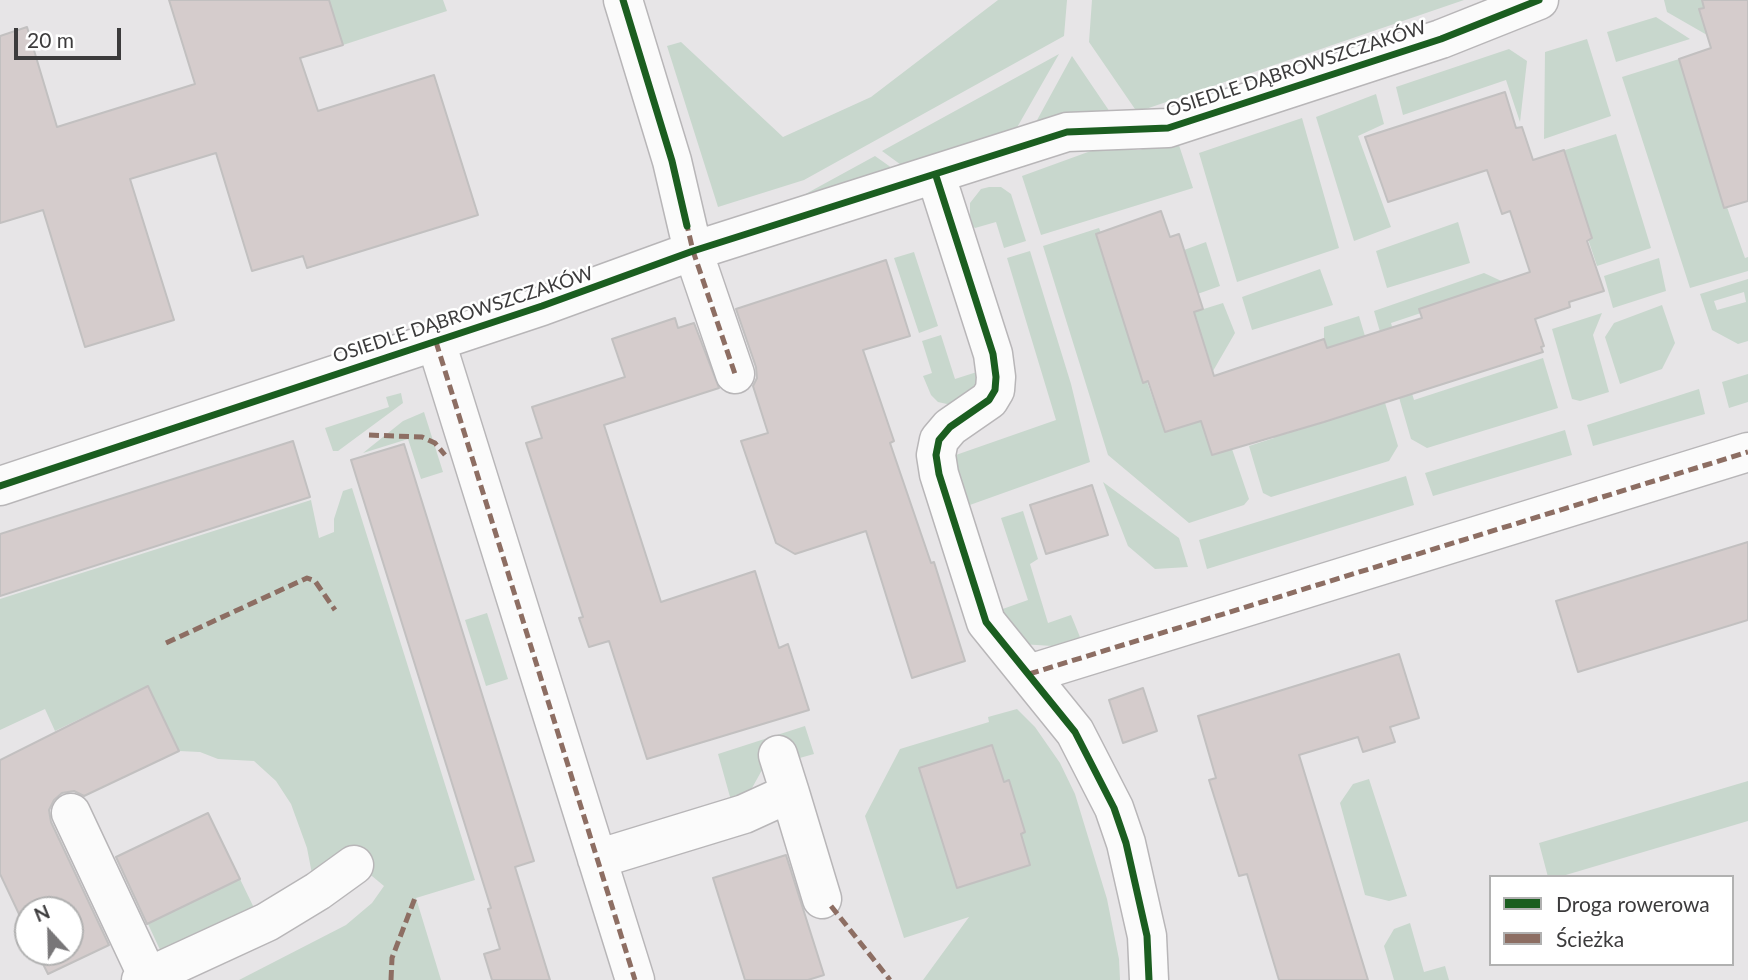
<!DOCTYPE html>
<meta charset="utf-8">
<style>
body{margin:0}
#map{position:relative;width:1748px;height:980px;overflow:hidden;background:#e7e5e7;font-family:Lato,sans-serif}
canvas{display:block}
.legend{position:absolute;left:1489px;top:875px;width:245px;height:91px;box-sizing:border-box;background:#fff;border:2px solid #b1b1b1;margin:0;padding:9px 12px;list-style:none;font-size:21px;color:#3c3b3c}
.legend li{display:flex;align-items:center;gap:14px;height:35px}
.legend b{width:35px;border:2px solid #b1b1b1}
.north{position:absolute;left:14px;top:896px;width:70px;height:70px;box-sizing:border-box;background:#fff;border:2px solid #b1b1b1;border-radius:50%;rotate:338deg;font-size:19px;font-weight:700;line-height:28px;text-align:center;color:#3c3b3c}
.north::after{content:'';display:block;margin:auto;width:24px;height:32px;background:#787678;clip-path:polygon(50% 0,100% 100%,50% 72%,0 100%)}
.scale{position:absolute;left:14px;top:28px;width:107px;height:32px;box-sizing:border-box;border:4px solid #3c3b3c;border-top:0;padding-left:9px;font-size:21px;line-height:24px;white-space:nowrap;color:#3c3b3c;-webkit-text-stroke:5px #fff;paint-order:stroke}
</style>
<div id="map">
<canvas width="1748" height="980"></canvas>
<ul class="legend">
<li><b style="height:9px;background:#1b5e20"></b>Droga rowerowa</li>
<li><b style="height:9px;background:#8d6e63"></b>Ścieżka</li>
</ul>
<div class="north">N</div>
<div class="scale">20 m</div>
</div>
<script>
const ctx = document.querySelector('canvas').getContext('2d');
ctx.lineJoin = 'round';
function fillPath(path, color) { ctx.fillStyle = color; ctx.fill(path, 'evenodd'); }
const toPath = rows => new Path2D(rows.map(r => 'M' + r).join(''));
function strokePath(path, color, width, dash) { ctx.strokeStyle = color; ctx.lineWidth = width; ctx.lineCap = dash ? 'butt' : 'round'; ctx.setLineDash(dash || []); ctx.stroke(path); }
function write(font, color, halo, rows, align = 'center') {
  ctx.font = font + ' Lato,sans-serif'; ctx.lineWidth = 5; ctx.setLineDash([]); ctx.textBaseline = 'middle'; ctx.strokeStyle = halo; ctx.fillStyle = color; for (const [text, x, y, turn = 0] of rows) {
    ctx.save(); ctx.translate(x, y); ctx.rotate((+turn || 0) * Math.PI / 180); ctx.textAlign = isNaN(turn) ? turn : align; if (halo) ctx.strokeText(text, 0, 0); ctx.fillText(text, 0, 0); ctx.restore();
  }
}
fillPath(toPath([
 [329,0,443,0,447,11,343,45],
 [998,0,1067,0,1064,36,804,180,718,207,667,46,681,42,783,137,871,97],
 [1092,0,1464,0,1137,112,1089,42],
 [1664,0,1702,0,1704,8,1699,10,1707,35,1667,12],
 [1656,17,1690,39,1616,62,1607,32],
 [1587,39,1611,116,1544,139,1545,52],
 [1509,49,1527,61,1520,122,1506,80,1403,115,1396,87],
 [1059,54,1011,138,908,170,882,151],
 [1072,56,1112,115,1030,133],
 [1679,59,1705,145,1745,258,1748,257,1748,271,1690,288,1622,77],
 [1376,94,1384,124,1358,136,1391,227,1354,241,1316,117],
 [1302,118,1339,248,1237,282,1199,153],
 [1616,134,1651,248,1597,266,1559,152],
 [1177,139,1193,188,1041,235,1022,176,1099,148,1139,150],
 [875,156,899,173,800,197],
 [989,187,1001,187,1011,194,1026,241,1004,248,996,222,975,228,970,224,970,203,981,189],
 [1458,222,1470,263,1387,288,1376,251],
 [1099,228,1101,233,1096,234,1107,271,1165,432,1201,421,1212,455,1232,449,1249,499,1244,505,1189,523,1108,455,1043,246],
 [1206,242,1220,286,1189,297,1184,250],
 [1030,251,1071,384,1090,462,967,506,953,456,1056,420,1007,258],
 [914,252,938,326,919,333,894,258],
 [1659,258,1666,291,1613,308,1604,276],
 [1320,269,1333,305,1252,330,1242,297],
 [1484,273,1508,284,1391,323,1414,400,1543,358,1558,408,1427,448,1411,439,1374,311],
 [1748,279,1748,341,1738,344,1712,330,1700,294],
 [1744,292,1746,302,1717,310,1714,301],
 [1223,303,1235,333,1213,371,1194,312],
 [1662,305,1675,343,1662,369,1620,384,1605,337,1614,323],
 [1602,313,1593,335,1609,392,1580,401,1572,399,1552,329],
 [1359,316,1398,446,1389,461,1271,497,1263,493,1249,446,1274,438,1273,433,1284,429,1285,434,1372,406,1354,340,1327,348,1324,339,1324,327],
 [941,335,955,379,980,371,981,380,956,406,938,402,931,395,923,376,932,373,922,341],
 [1748,374,1748,402,1729,408,1722,382],
 [1699,389,1705,414,1593,446,1587,425],
 [401,393,403,403,338,451,333,451,325,428,389,407,386,397],
 [424,412,443,472,421,479,408,439,363,453,403,421],
 [1565,430,1572,455,1433,496,1425,473],
 [1406,476,1414,505,1207,569,1199,540],
 [1103,482,1179,538,1188,567,1155,569,1128,546],
 [352,488,475,880,416,898,441,980,239,980,346,925,372,903,384,886,343,852,312,874,307,848,291,804,276,781,254,761,218,759,200,752,179,751,148,686,55,731,45,709,0,730,0,599,311,500,319,538,334,532,334,519,343,491],
 [1023,511,1038,559,1030,564,1048,623,1071,615,1080,637,1068,647,1021,644,997,611,1028,600,1001,518],
 [487,613,508,679,486,686,465,620],
 [1017,709,1035,727,1060,763,1075,794,1107,899,1119,959,1120,980,923,980,969,917,904,938,865,816,900,749,989,722,988,717],
 [919,769,1009,781,1025,832,1021,834,1030,864,957,887],
 [805,726,814,754,796,759,765,756,762,770,752,788,732,804,718,754],
 [1369,779,1407,896,1389,901,1365,895,1340,803,1353,784],
 [1748,781,1748,821,1559,877,1548,877,1539,843],
 [240,879,255,910,162,954,148,924],
 [1410,923,1424,972,1445,966,1449,980,1394,980,1384,946,1394,929]
]), '#c8d7cd');
const building = toPath([
 [169,0,329,0,343,45,300,58,318,111,434,75,478,215,307,268,303,256,252,271,216,153,130,179,174,320,85,347,43,210,0,223,0,36,27,27,57,127,195,84,169,0],
 [1702,0,1748,0,1748,201,1724,208,1679,59,1711,48,1699,9,1704,8,1702,0],
 [1505,92,1516,128,1522,127,1533,160,1564,150,1592,238,1587,241,1604,291,1569,302,1570,307,1535,319,1544,346,1541,347,1543,352,1324,422,1212,455,1201,421,1165,432,1148,381,1143,383,1096,234,1161,211,1170,237,1179,234,1203,309,1194,312,1214,376,1324,339,1327,348,1422,318,1419,309,1530,272,1510,211,1502,214,1487,170,1388,202,1365,137,1505,92],
 [886,260,910,336,863,350,894,441,890,443,931,563,934,562,965,661,912,678,866,531,795,554,776,543,741,441,768,433,753,386,757,378,756,367,736,309,886,260],
 [675,318,678,328,694,323,719,388,604,425,661,602,755,571,779,648,788,644,809,710,647,759,609,641,589,647,579,618,583,617,526,443,542,438,532,407,625,377,612,339,675,318],
 [293,441,310,497,0,596,0,534,293,441],
 [404,444,534,861,515,867,550,980,492,980,484,954,500,949,488,909,491,908,351,460,404,444],
 [1092,485,1108,535,1046,554,1030,505,1092,485],
 [1748,542,1748,620,1578,672,1556,601,1748,542],
 [1399,654,1419,718,1390,727,1395,742,1363,752,1358,737,1299,755,1368,980,1279,980,1247,874,1239,876,1209,780,1216,778,1198,716,1399,654],
 [148,686,179,751,84,796,74,791,62,793,54,800,49,810,51,822,109,945,48,974,37,952,70,952,70,910,28,910,28,933,0,874,0,760,148,686],
 [1143,688,1157,731,1123,743,1109,700,1143,688],
 [992,745,1004,782,1009,780,1025,832,1021,834,1030,865,957,888,919,768,992,745],
 [208,813,240,879,147,924,116,857,208,813],
 [786,855,824,975,808,980,745,980,713,878,786,855]
]);
fillPath(building, '#d5cccc');
strokePath(building, '#c2c0c0', 2);
const minor = toPath([
 [623,0,672,161,693,251,735,374],
 [936,176,993,354,996,377,995,390,989,400,950,427,939,440,936,455,939,474,986,622,1075,732,1114,808,1126,843,1147,936,1149,980],
 [436,342,635,980],
 [0,486,542,306,693,251,1067,132,1168,128,1441,39,1539,0],
 [1029,674,1748,452],
 [790,793,822,899],
 [71,813,148,977],
 [597,859,744,814,790,793,778,755],
 [141,980,267,922,318,891,354,865]
]);
strokePath(minor, '#b8b6b8', 41);
strokePath(minor, '#fbfbfb', 38);
strokePath(toPath([
 [686,221,693,251,735,374],
 [436,342,635,980],
 [369,435,422,437,435,443,445,455],
 [166,643,307,578,315,581,335,610],
 [1029,674,1748,452],
 [831,906,890,980],
 [391,980,392,958,415,898]
]), '#8d6e63', 5, [10, 5]);
strokePath(toPath([
 [623,0,672,161,687,226],
 [936,176,993,354,996,377,995,390,989,400,950,427,939,440,936,455,939,474,986,622,1075,732,1114,808,1126,843,1147,936,1149,980],
 [0,486,542,306,693,251,1067,132,1168,128,1441,39,1539,0]
]), '#1b5e20', 7);
write('19px', '#3c3b3c', '#fff', [
 ["OSIEDLE DĄBROWSZCZAKÓW",1296,69,-18],
 ["OSIEDLE DĄBROWSZCZAKÓW",463,315,-18]
]);
</script>
